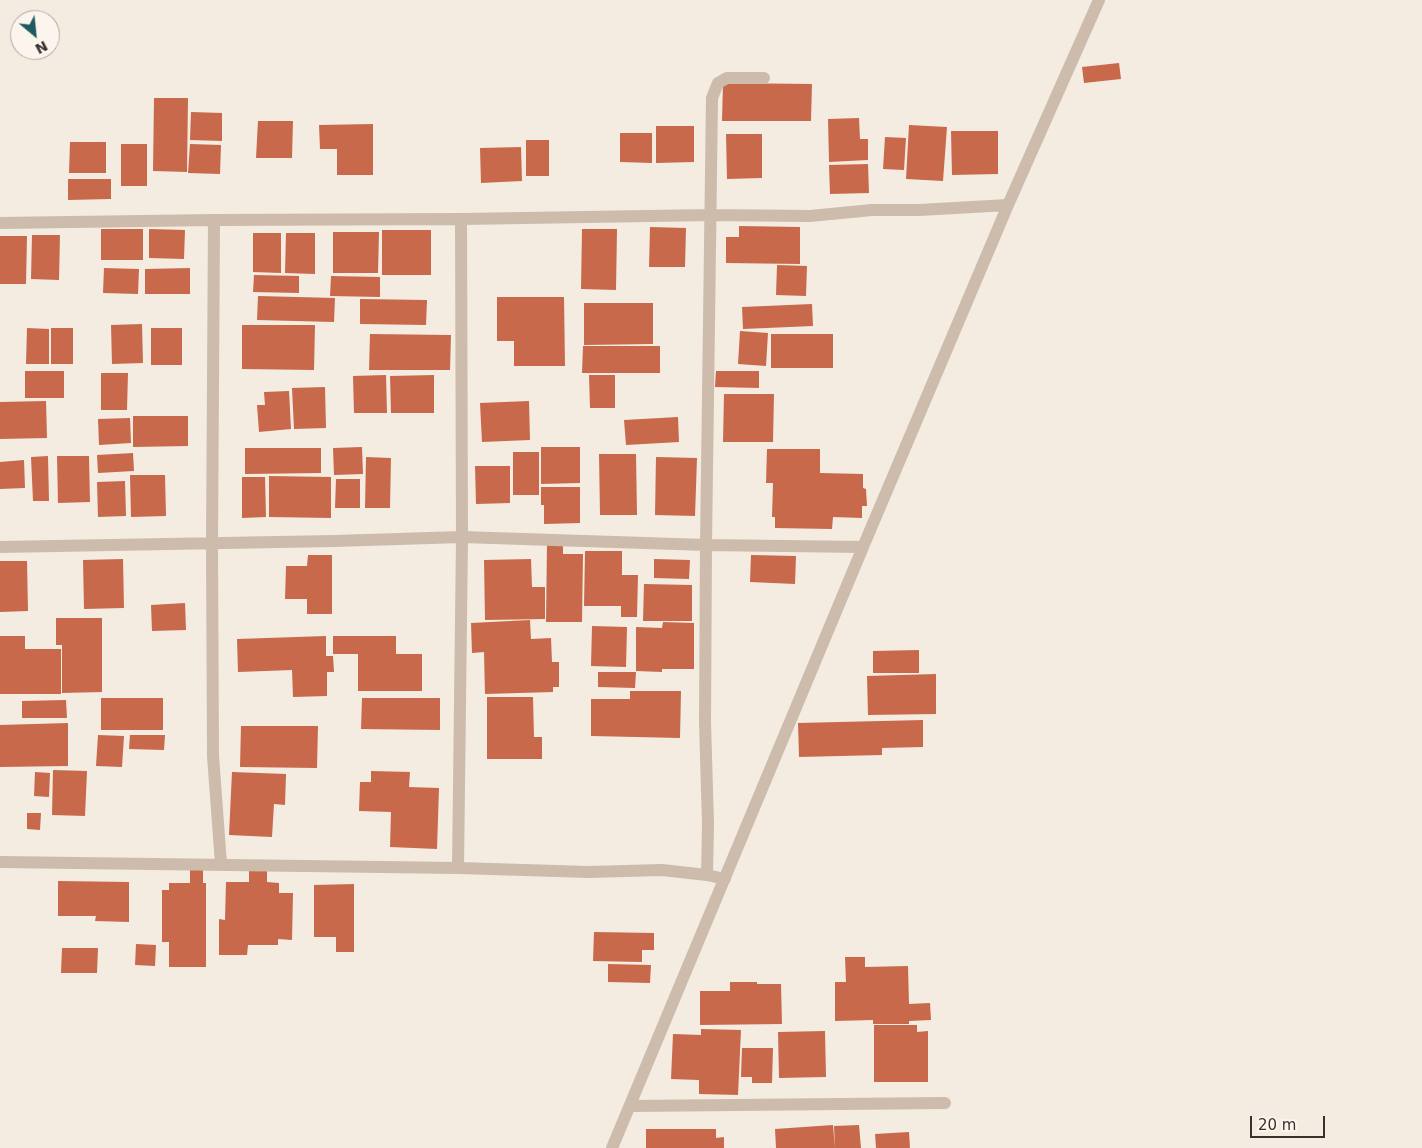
<!DOCTYPE html>
<style>
body{margin:0}
#map{position:relative;width:1422px;height:1148px;overflow:hidden;background:#f4ebe1;font-family:"DejaVu Sans",sans-serif}
canvas{display:block}
.north{position:absolute;left:10px;top:10px;width:50px;height:50px;box-sizing:border-box;background:#fbf5ee;border:1px solid #aea6a0;border-radius:50%;rotate:152deg;font-size:14px;font-weight:700;line-height:20px;text-align:center;color:#3b302b}
.north::after{content:'';display:block;margin:auto;width:18px;height:22px;background:#1f5a5e;clip-path:polygon(50% 0,100% 100%,50% 72%,0 100%)}
.scale{position:absolute;left:1250px;top:1116px;width:75px;height:22px;box-sizing:border-box;border:2px solid #3b302b;border-top:0;padding-left:6px;font-size:15px;line-height:18px;white-space:nowrap;color:#3b302b;-webkit-text-stroke:4px #fbf5ee;paint-order:stroke}
</style>
<div id="map">
<canvas width="1422" height="1148"></canvas>
<div class="north">N</div>
<div class="scale">20 m</div>
</div>
<script>
const ctx = document.querySelector('canvas').getContext('2d');
ctx.lineJoin = 'round';
function fillPath(path, color) { ctx.fillStyle = color; ctx.fill(path, 'evenodd'); }
const toPath = rows => new Path2D(rows.map(r => 'M' + r).join(''));
function strokePath(path, color, width, dash) { ctx.strokeStyle = color; ctx.lineWidth = width; ctx.lineCap = dash ? 'butt' : 'round'; ctx.setLineDash(dash || []); ctx.stroke(path); }
fillPath(toPath([
 [1119,63,1121,79,1084,83,1082,67],
 [723,83,812,84,811,121,722,121],
 [154,98,188,98,187,172,153,171],
 [191,112,222,113,222,141,190,140],
 [859,118,860,139,868,139,868,160,829,162,828,119],
 [258,121,293,121,292,158,256,158],
 [373,124,373,175,337,175,337,149,320,149,319,125],
 [909,125,947,127,943,181,906,179],
 [656,126,694,126,694,162,656,163],
 [951,131,998,131,998,174,952,175],
 [620,133,652,133,652,163,620,162],
 [726,134,762,134,762,178,727,179],
 [885,137,906,138,904,170,883,169],
 [526,140,549,140,549,176,526,176],
 [70,142,106,142,106,173,69,173],
 [121,144,147,144,147,186,121,186],
 [190,144,221,145,220,174,188,173],
 [521,147,522,181,481,183,480,148],
 [868,164,869,193,830,194,829,165],
 [68,179,111,179,111,199,68,200],
 [739,226,800,227,800,264,726,263,726,237,739,237],
 [650,227,686,228,685,267,649,267],
 [101,229,143,229,143,260,101,260],
 [149,229,185,230,184,259,149,258],
 [582,229,617,229,616,290,581,289],
 [382,230,431,230,431,275,382,275],
 [333,232,379,232,378,273,333,273],
 [253,233,281,233,281,273,253,272],
 [286,233,315,233,315,274,285,273],
 [32,235,60,235,59,280,31,279],
 [0,236,27,236,26,284,0,284],
 [777,265,807,266,806,296,776,295],
 [104,268,139,269,138,294,103,293],
 [190,268,190,294,145,294,145,269],
 [254,275,299,276,299,293,253,292],
 [331,276,380,277,380,297,330,296],
 [258,296,335,298,334,322,257,320],
 [497,297,564,297,565,366,514,366,514,341,497,341],
 [360,299,427,300,426,325,360,324],
 [584,303,653,303,653,344,584,345],
 [812,304,813,326,743,329,742,307],
 [142,324,143,363,112,364,111,325],
 [242,325,315,325,314,370,242,369],
 [27,328,49,329,49,364,26,364],
 [51,328,73,328,73,364,51,364],
 [151,328,182,328,182,365,151,365],
 [740,331,768,333,766,366,738,364],
 [370,334,451,335,450,370,369,370],
 [771,334,833,334,833,368,771,368],
 [583,346,660,346,660,373,582,373],
 [25,371,64,371,64,398,25,398],
 [716,371,759,371,759,388,715,387],
 [101,373,128,373,127,410,101,410],
 [386,375,387,413,354,413,353,376],
 [434,375,434,413,391,413,390,376],
 [589,375,615,375,615,408,590,408],
 [325,387,326,428,294,429,292,388],
 [289,391,291,429,259,432,257,405,265,405,264,392],
 [724,394,774,394,773,442,723,442],
 [46,401,47,438,0,439,0,402],
 [529,401,530,440,482,442,480,403],
 [133,416,188,416,188,446,133,447],
 [678,417,679,442,626,445,624,420],
 [130,418,131,443,99,445,98,419],
 [362,447,363,474,334,475,333,448],
 [541,447,580,447,580,483,541,484],
 [245,448,321,448,321,473,245,474],
 [767,449,820,449,820,473,863,474,863,488,866,489,867,506,862,506,862,518,833,517,832,529,775,528,775,517,772,517,773,483,766,483],
 [513,452,539,452,539,495,513,495],
 [133,453,134,471,98,473,97,455],
 [599,454,636,454,637,515,600,515],
 [48,456,49,501,33,501,31,457],
 [57,456,89,456,90,502,58,503],
 [366,457,391,458,390,508,365,508],
 [656,457,697,458,695,516,655,515],
 [24,460,25,488,0,489,0,462],
 [475,466,510,466,510,503,476,504],
 [130,475,165,475,166,516,131,517],
 [269,476,331,477,331,518,269,517],
 [242,477,265,477,266,517,242,518],
 [336,479,360,479,360,508,335,508],
 [125,481,126,516,98,517,97,482],
 [541,487,580,487,580,523,544,524,544,505,541,505],
 [547,544,563,544,563,554,583,554,582,622,546,622],
 [585,551,622,551,622,575,638,575,637,617,621,617,621,606,584,606],
 [308,555,332,555,332,614,307,614,307,599,285,599,286,566,307,566],
 [751,555,796,556,795,584,750,582],
 [123,559,124,608,84,609,83,560],
 [531,559,532,587,545,587,545,619,485,620,484,560],
 [654,559,690,560,689,579,654,578],
 [0,561,27,561,28,611,0,612],
 [644,584,692,585,692,621,643,621],
 [185,603,186,630,152,631,151,605],
 [56,618,102,618,102,692,62,693,62,645,56,645],
 [530,620,531,639,551,638,552,662,559,662,559,687,553,687,553,692,485,694,484,652,472,653,471,623],
 [663,622,694,623,694,669,662,669,662,672,636,671,636,627,662,628],
 [592,626,627,627,626,667,591,666],
 [0,636,25,636,25,649,61,649,61,694,0,694],
 [326,636,326,656,333,656,334,672,327,672,327,696,293,697,292,670,238,672,237,639],
 [333,636,396,636,396,654,422,654,422,691,358,691,358,654,333,654],
 [919,650,919,673,873,673,873,651],
 [598,672,636,672,635,688,598,687],
 [936,674,936,714,868,715,867,676],
 [630,691,681,691,680,738,591,736,591,699,630,699],
 [487,697,533,697,534,737,542,737,542,759,487,759],
 [101,698,163,698,163,730,101,730],
 [362,698,440,698,440,730,361,729],
 [66,700,67,718,22,718,22,701],
 [923,720,923,747,882,748,882,755,799,757,798,723],
 [68,723,68,766,0,767,0,725],
 [241,726,318,726,317,768,240,767],
 [98,735,124,736,122,767,96,766],
 [130,735,165,735,164,750,129,749],
 [53,770,87,771,85,816,52,815],
 [371,771,410,772,409,787,439,788,437,849,390,847,391,812,359,811,360,782,371,782],
 [35,772,50,773,49,797,34,796],
 [232,772,286,774,285,805,274,804,272,837,229,835],
 [27,813,41,813,40,830,27,829],
 [190,870,203,870,203,883,206,883,206,967,169,967,169,942,162,942,162,890,169,890,169,883,190,883],
 [249,870,267,870,267,882,279,883,279,893,293,893,292,940,278,939,278,945,248,945,247,955,219,955,219,919,225,920,226,882,249,882],
 [58,881,129,882,129,922,95,921,96,916,58,916],
 [354,884,354,952,336,952,336,937,314,937,314,885],
 [594,932,654,933,654,950,642,950,642,962,593,961],
 [136,944,156,945,155,966,135,965],
 [62,948,98,948,97,973,61,973],
 [845,957,865,957,865,967,908,966,909,1004,930,1003,931,1020,909,1021,909,1024,873,1024,873,1020,835,1021,835,982,846,982],
 [608,964,651,965,650,983,608,982],
 [730,982,757,982,757,984,781,984,782,1024,700,1025,700,991,730,991],
 [874,1025,917,1025,917,1032,928,1031,928,1082,874,1082],
 [701,1029,741,1030,738,1095,699,1094,699,1080,671,1079,673,1034,701,1035],
 [825,1031,826,1077,779,1078,778,1032],
 [742,1048,773,1048,772,1083,752,1083,752,1077,741,1077],
 [833,1125,835,1148,776,1148,775,1129],
 [859,1125,861,1148,835,1148,834,1126],
 [646,1129,716,1129,716,1138,724,1137,724,1148,646,1148],
 [909,1132,910,1148,876,1148,875,1134]
]), '#c8694b');
strokePath(toPath([
 [214,220,212,544,213,756,221,864],
 [0,223,214,220,461,219,711,215,810,216,872,210,919,210,1008,205],
 [0,547,334,541,462,537,706,545,863,547],
 [0,862,458,868,589,872,662,870,707,875],
 [458,868,462,537,461,219],
 [725,879,707,875,708,824,705,722,706,545,712,98,718,83,727,78,764,78],
 [630,1106,945,1103],
 [612,1148,863,547,1008,205,1099,0]
]), '#cdbbac', 12);
</script>
